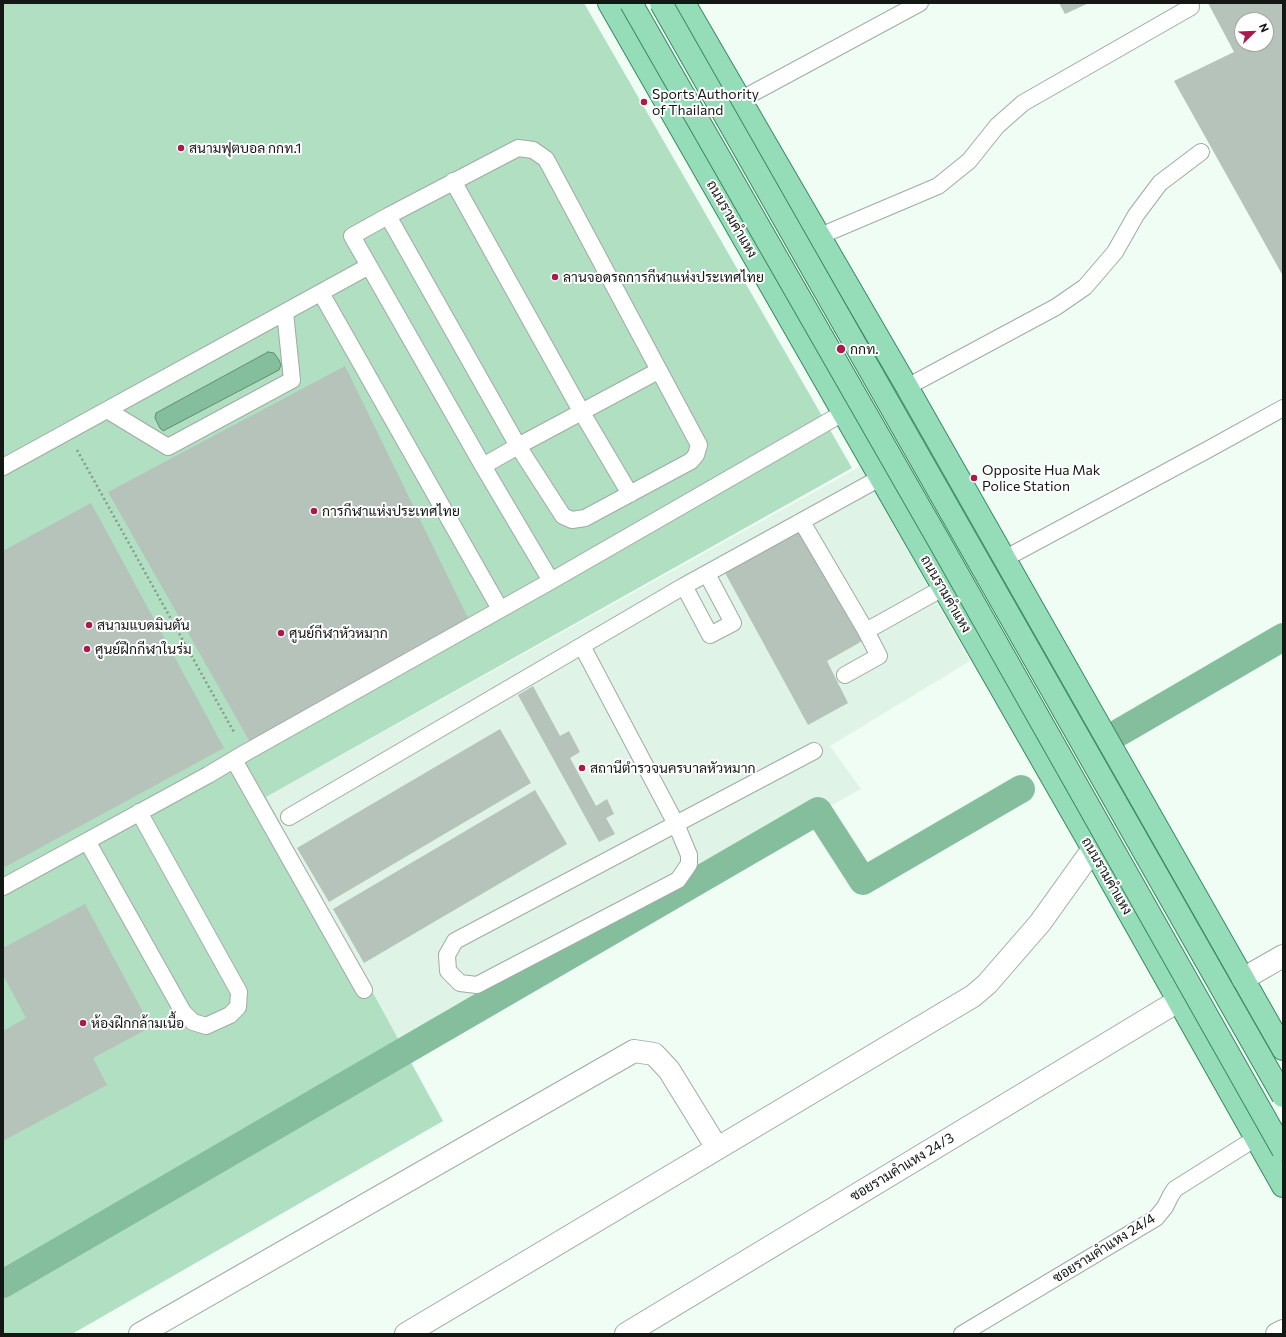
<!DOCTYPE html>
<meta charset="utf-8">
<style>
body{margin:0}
#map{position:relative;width:1286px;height:1337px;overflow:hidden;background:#f0fdf5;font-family:Commissioner,sans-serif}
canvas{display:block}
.frame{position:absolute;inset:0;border:4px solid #141815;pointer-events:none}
.north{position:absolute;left:1234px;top:12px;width:40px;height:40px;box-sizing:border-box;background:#fff;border:1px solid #a1a3a1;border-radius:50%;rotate:67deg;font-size:11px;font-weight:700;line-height:16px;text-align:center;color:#141815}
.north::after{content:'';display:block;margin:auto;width:14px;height:18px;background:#ac194c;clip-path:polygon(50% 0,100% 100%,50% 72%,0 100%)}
</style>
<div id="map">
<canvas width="1286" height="1337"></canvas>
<div class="frame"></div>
<div class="north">N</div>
</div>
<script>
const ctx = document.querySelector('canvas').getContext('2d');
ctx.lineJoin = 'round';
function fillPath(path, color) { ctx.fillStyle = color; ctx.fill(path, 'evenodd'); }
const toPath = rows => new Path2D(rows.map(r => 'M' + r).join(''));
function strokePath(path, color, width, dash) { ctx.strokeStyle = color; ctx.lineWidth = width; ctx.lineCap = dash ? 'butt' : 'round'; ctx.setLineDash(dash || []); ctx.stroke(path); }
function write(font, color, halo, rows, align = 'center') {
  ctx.font = font + ' Commissioner,Sarabun,sans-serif'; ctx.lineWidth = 4; ctx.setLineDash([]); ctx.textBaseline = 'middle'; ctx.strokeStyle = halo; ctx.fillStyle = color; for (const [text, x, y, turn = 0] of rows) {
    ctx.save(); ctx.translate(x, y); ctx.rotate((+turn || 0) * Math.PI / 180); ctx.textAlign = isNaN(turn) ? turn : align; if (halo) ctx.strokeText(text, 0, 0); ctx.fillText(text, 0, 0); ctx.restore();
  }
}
fillPath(toPath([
 [861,466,970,661,830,746,861,789,400,1043,266,797]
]), '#dff3e6');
fillPath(toPath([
 [3,3,584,3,852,468,266,797,443,1121,72,1334,3,1334]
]), '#b0dfc2');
const water = toPath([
 [268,352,274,353,279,360,281,365,279,370,163,431,160,428,155,418,156,413,268,352]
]);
fillPath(water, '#85be9c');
strokePath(water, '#638c74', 1);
strokePath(toPath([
 [1120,732,1283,637],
 [3,1284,818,811,863,881,1021,789]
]), '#85be9c', 28);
fillPath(toPath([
 [1059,3,1089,3,1065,14],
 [1208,3,1283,3,1283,276,1174,81,1234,52],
 [1242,20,1266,20,1266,44,1242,44],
 [345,366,468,618,250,742,108,492],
 [91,503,224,748,3,868,3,551],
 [800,526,864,640,827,661,848,703,808,725,723,569],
 [533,686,560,736,569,731,580,752,570,758,596,806,607,799,614,814,606,818,615,834,599,842,518,695],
 [500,729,531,783,329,902,297,848],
 [535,790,567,844,364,963,333,909],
 [85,904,151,1027,93,1058,107,1085,3,1141,3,1031,26,1018,3,975,3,948]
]), '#b6c3bb');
const service = toPath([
 [740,100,920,3],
 [518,148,533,150,546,159,699,445,696,455,691,461,585,518,572,520,563,516,518,446,388,216,518,148],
 [453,181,581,411,630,494],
 [388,216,352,236,483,466,551,581],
 [820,236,938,186,969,161,997,126,1023,103,1191,7],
 [321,293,500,609],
 [907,387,1056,307,1085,287,1115,252,1136,215,1160,183,1201,152],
 [107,410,168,447,292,380,285,312],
 [483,466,518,446,658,371],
 [3,467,369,266],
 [802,522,866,631],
 [1004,559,1209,449,1283,408],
 [684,586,710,635,733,623,707,574],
 [582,646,676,824,689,855,689,864,678,880,477,985,460,983,448,971,447,955,455,941,676,824,814,751],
 [845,675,879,656,866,631,943,588],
 [234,760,364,990],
 [289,817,684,586,880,478],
 [87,841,183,1012,193,1022,206,1026,230,1015,238,1007,239,992,139,812],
 [3,887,208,775,245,753,551,581,843,413],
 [962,1334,1156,1218,1165,1207,1171,1195,1175,1189,1256,1138]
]);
const minor = toPath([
 [1243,979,1283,956],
 [140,1334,634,1051,654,1054,669,1070,717,1148],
 [406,1334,973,996,987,984,1040,923,1093,849],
 [626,1334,1178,1001],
 [1277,1334,1283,1331]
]);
const primary = toPath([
 [609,3,1093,849,1283,1186],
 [684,3,907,387,1283,1049]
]);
strokePath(service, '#9faba3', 18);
strokePath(minor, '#9faba3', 24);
strokePath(primary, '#3a8960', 24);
strokePath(toPath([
 [77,450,235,734]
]), '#8c958f', 2.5, [2, 3]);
strokePath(service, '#fff', 16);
strokePath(minor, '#fff', 22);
strokePath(primary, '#95ddb8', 22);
const primaryBridge = toPath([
 [631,3,939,541,1283,1150],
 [661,3,1283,1096]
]);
strokePath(primaryBridge, '#3a8960', 24, []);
strokePath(primaryBridge, '#95ddb8', 22);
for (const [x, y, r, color] of [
 [644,102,4,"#ac194c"],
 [181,148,4,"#ac194c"],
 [555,277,4,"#ac194c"],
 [841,349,5,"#ac194c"],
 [974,478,4,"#ac194c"],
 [314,511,4,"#ac194c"],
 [89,625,4,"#ac194c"],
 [281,633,4,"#ac194c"],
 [87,649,4,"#ac194c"],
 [582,768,4,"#ac194c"],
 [83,1023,4,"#ac194c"]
]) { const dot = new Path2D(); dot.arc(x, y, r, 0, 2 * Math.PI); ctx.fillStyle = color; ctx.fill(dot); strokePath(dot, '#fff', 1.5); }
write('14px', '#141815', '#fff', [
 ["Sports Authority",652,94],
 ["of Thailand",652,110],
 ["สนามฟุตบอล กกท.1",189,148],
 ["ลานจอดรถการกีฬาแห่งประเทศไทย",563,277],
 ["กกท.",850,349],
 ["Opposite Hua Mak",982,470],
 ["Police Station",982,486],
 ["การกีฬาแห่งประเทศไทย",322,511],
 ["สนามแบดมินตัน",97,625],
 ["ศูนย์กีฬาหัวหมาก",289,633],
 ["ศูนย์ฝึกกีฬาในร่ม",95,649],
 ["สถานีตำรวจนครบาลหัวหมาก",590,768],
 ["ห้องฝึกกล้ามเนื้อ",91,1023]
], 'left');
write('14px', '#141815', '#fff', [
 ["ถนนรามคำแหง",732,219,60],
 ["ถนนรามคำแหง",946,594,60],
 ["ถนนรามคำแหง",1107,876,60],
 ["ซอยรามคำแหง 24/3",902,1167,-31],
 ["ซอยรามคำแหง 24/4",1104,1248,-32]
]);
</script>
